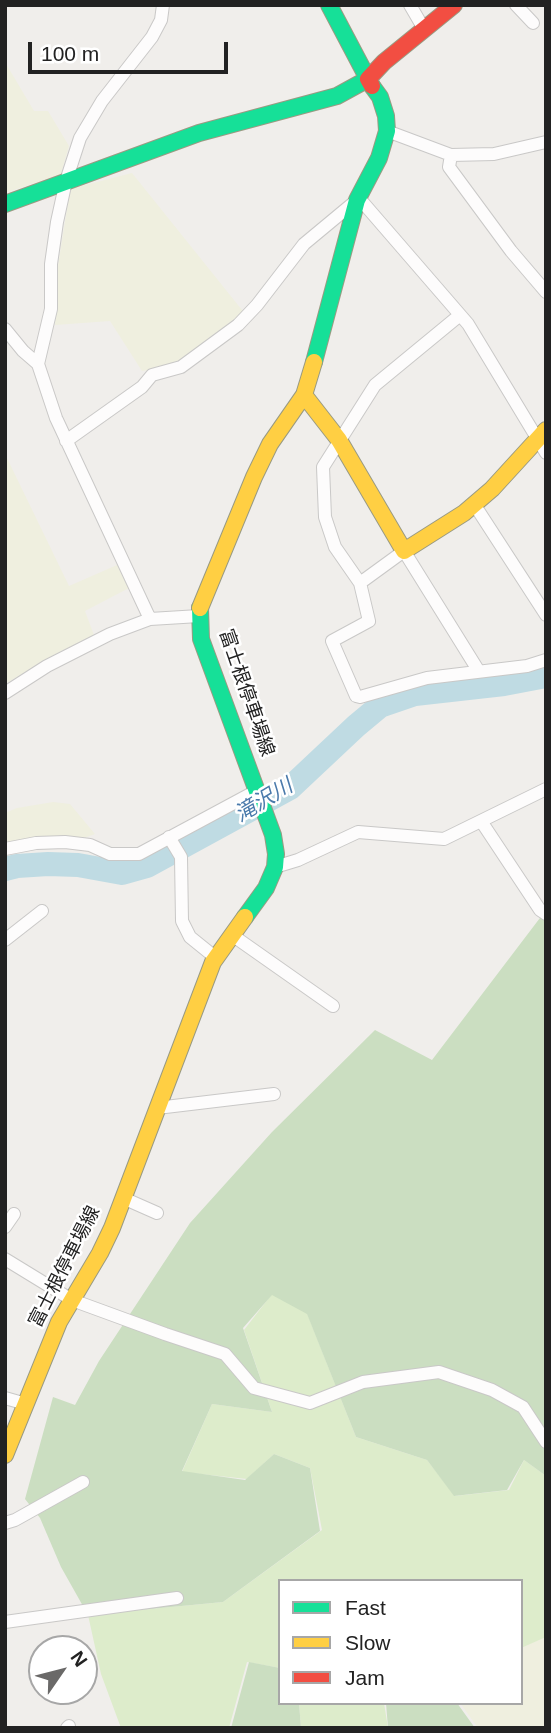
<!DOCTYPE html>
<meta charset="utf-8">
<style>
body{margin:0}
#map{position:relative;width:551px;height:1733px;overflow:hidden;background:#f0eeeb;font-family:Helvetica,sans-serif}
canvas{display:block}
.frame{position:absolute;inset:0;border:7px solid #222;pointer-events:none}
.legend{position:absolute;left:278px;top:1579px;width:245px;height:126px;box-sizing:border-box;background:#fff;border:2px solid #a7a7a7;margin:0;padding:9px 12px;list-style:none;font-size:21px;color:#222}
.legend li{display:flex;align-items:center;gap:14px;height:35px}
.legend b{width:35px;border:2px solid #a7a7a7}
.north{position:absolute;left:28px;top:1635px;width:70px;height:70px;box-sizing:border-box;background:#fff;border:2px solid #a7a7a7;border-radius:50%;rotate:55deg;font-size:19px;font-weight:700;line-height:28px;text-align:center;color:#222}
.north::after{content:'';display:block;margin:auto;width:24px;height:32px;background:#6a6968;clip-path:polygon(50% 0,100% 100%,50% 72%,0 100%)}
.scale{position:absolute;left:28px;top:42px;width:200px;height:32px;box-sizing:border-box;border:4px solid #222;border-top:0;padding-left:9px;font-size:21px;line-height:24px;white-space:nowrap;color:#222;-webkit-text-stroke:5px #fff;paint-order:stroke}
</style>
<div id="map">
<canvas width="551" height="1733"></canvas>
<div class="frame"></div>
<ul class="legend">
<li><b style="height:9px;background:#16e098"></b>Fast</li>
<li><b style="height:9px;background:#ffcf43"></b>Slow</li>
<li><b style="height:9px;background:#f24e42"></b>Jam</li>
</ul>
<div class="north">N</div>
<div class="scale">100 m</div>
</div>
<script>
const ctx = document.querySelector('canvas').getContext('2d');
ctx.lineJoin = 'round';
function fillPath(path, color) { ctx.fillStyle = color; ctx.fill(path, 'evenodd'); }
const toPath = rows => new Path2D(rows.map(r => 'M' + r).join(''));
function strokePath(path, color, width, dash) { ctx.strokeStyle = color; ctx.lineWidth = width; ctx.lineCap = dash ? 'butt' : 'round'; ctx.setLineDash(dash || []); ctx.stroke(path); }
function write(font, color, halo, rows, align = 'center') {
  ctx.font = font + ' Helvetica,"Noto Sans JP",sans-serif'; ctx.lineWidth = 5; ctx.setLineDash([]); ctx.textBaseline = 'middle'; ctx.strokeStyle = halo; ctx.fillStyle = color; for (const [text, x, y, turn = 0] of rows) {
    ctx.save(); ctx.translate(x, y); ctx.rotate((+turn || 0) * Math.PI / 180); ctx.textAlign = isNaN(turn) ? turn : align; if (halo) ctx.strokeText(text, 0, 0); ctx.fillText(text, 0, 0); ctx.restore();
  }
}
fillPath(toPath([
 [5,62,34,111,48,111,69,146,61,174,5,193],
 [132,173,246,315,183,361,168,367,142,371,110,321,55,325,58,266,70,189],
 [5,454,69,586,117,565,129,588,85,611,94,635,56,654,5,684],
 [53,802,70,804,95,834,84,838,32,838,5,843,5,813,17,808],
 [546,1637,546,1728,478,1728,460,1703,521,1703,521,1647]
]), '#efefdf');
fillPath(toPath([
 [272,1294,307,1313,356,1437,427,1460,455,1496,509,1490,524,1460,546,1476,546,1637,521,1648,521,1581,280,1581,280,1668,247,1662,229,1728,121,1728,101,1674,88,1615,223,1602,322,1530,310,1468,274,1454,247,1479,182,1472,212,1404,272,1412,244,1330],
 [299,1703,384,1703,388,1728,301,1728]
]), '#ddeccb');
fillPath(toPath([
 [546,910,546,1476,524,1460,507,1490,454,1496,427,1460,356,1437,307,1314,272,1295,243,1328,272,1412,212,1404,182,1471,245,1480,274,1454,310,1468,320,1531,223,1602,88,1615,61,1567,40,1518,25,1499,53,1397,75,1405,99,1361,190,1223,272,1132,375,1030,432,1060],
 [249,1662,280,1668,280,1703,299,1703,301,1728,231,1728],
 [386,1703,457,1703,475,1728,388,1728]
]), '#cbdec1');
strokePath(toPath([
 [5,869,17,866,48,864,78,865,122,873,147,866,290,788,356,726,380,706,415,694,504,684,546,676]
]), '#bfdbe3', 24);
const street = toPath([
 [410,5,424,29],
 [516,5,533,23],
 [387,131,451,155,494,154,546,142],
 [451,155,449,167,511,251,546,292],
 [359,198,468,324,546,453],
 [5,329,23,351,38,364,56,418,150,619],
 [38,364,51,309,51,264,57,222,66,181,80,138,102,101,152,37,161,20,163,5],
 [66,441,142,387,152,375,181,367,238,325,257,305,304,244,357,200],
 [474,504,546,615],
 [360,583,335,547,325,517,323,467,375,385,460,315],
 [478,670,404,551,360,583,369,621,332,641,356,696,360,697,427,678,527,666,546,660],
 [5,693,47,666,110,634,150,619,199,616],
 [481,821,540,910,546,914],
 [169,837,181,857,182,921,190,937,216,958],
 [5,849,36,843,65,842,90,845,110,854,139,854,258,790],
 [275,867,298,860,358,832,444,839,546,789],
 [232,935,333,1006],
 [5,940,42,911],
 [157,1108,274,1094],
 [123,1198,157,1213],
 [5,1227,14,1214],
 [5,1259,72,1300,165,1334,225,1354,254,1388,310,1403,363,1382,439,1372,492,1390,523,1407,546,1442],
 [5,1398,26,1404],
 [5,1523,15,1520,83,1482],
 [5,1622,177,1598],
 [67,1728,69,1726]
]);
const fast = toPath([
 [5,204,199,133,337,96,368,79,329,5],
 [314,362,357,200,379,158,387,131,386,116,380,97,372,86],
 [200,608,201,639,273,835,276,854,275,867,266,888,245,917]
]);
const slow = toPath([
 [304,395,339,440,404,551,464,513,492,489,546,430],
 [200,608,254,477,270,444,304,395,314,362],
 [5,1455,59,1322,100,1253,112,1228,213,962,245,917]
]);
const jam = toPath([
 [372,86,368,79,384,62,454,5]
]);
strokePath(street, '#c9c8c7', 14);
strokePath(fast, '#999a82', 18);
strokePath(slow, '#999a82', 18);
strokePath(jam, '#999a82', 18);
strokePath(street, '#fdfcfc', 12);
strokePath(fast, '#16e098', 16);
strokePath(slow, '#ffcf43', 16);
strokePath(jam, '#f24e42', 16);
write('19px', '#222', '#fff', [
 ["富士根停車場線",246,693,71],
 ["富士根停車場線",65,1267,-63]
]);
write('italic 21px', '#4a7aab', '#fff', [
 ["滝沢川",264,801,-31]
]);
</script>
